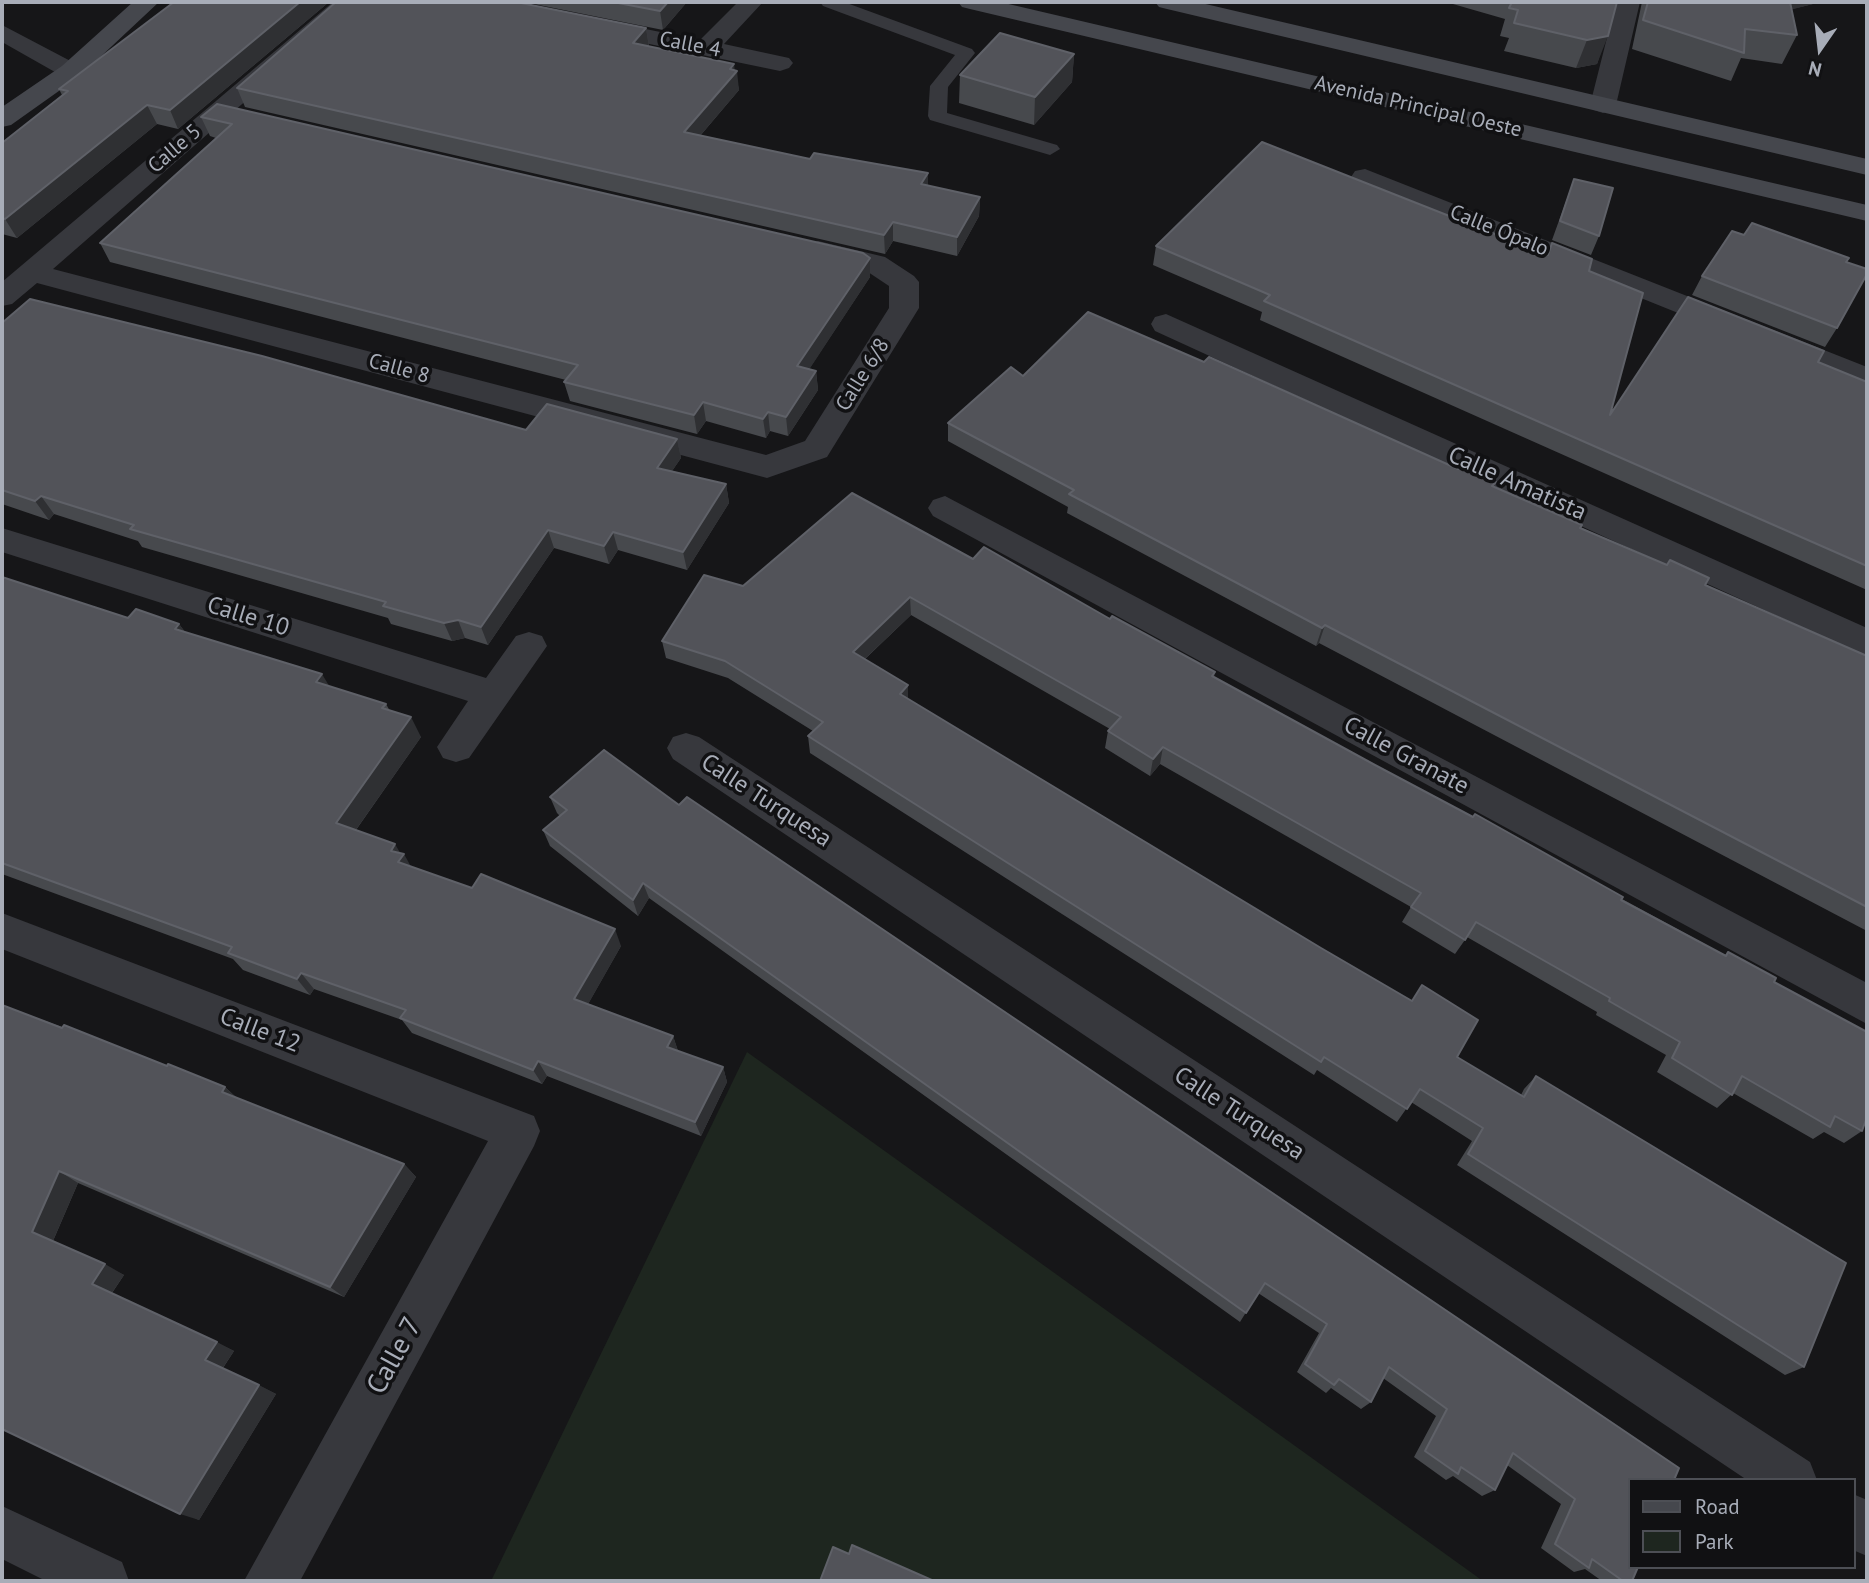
<!DOCTYPE html>
<meta charset="utf-8">
<style>
body{margin:0}
#map{position:relative;width:1869px;height:1583px;overflow:hidden;background:#161618;font-family:"PT Sans",sans-serif}
canvas{display:block}
.frame{position:absolute;inset:0;border:4px solid #a8adb8;pointer-events:none}
.legend{position:absolute;left:1628px;top:1478px;width:228px;height:91px;box-sizing:border-box;background:#111113;border:2px solid #4d4f55;margin:0;padding:9px 12px;list-style:none;font-size:21px;color:#a8adb8}
.legend li{display:flex;align-items:center;gap:14px;height:35px}
.legend b{width:35px;border:2px solid #4d4f55}
.north{position:absolute;left:1785px;top:14px;width:70px;height:70px;-webkit-text-stroke:5px #111113;paint-order:stroke;rotate:194deg;font-size:19px;font-weight:700;line-height:28px;text-align:center;color:#a8adb8}
.north::after{content:'';display:block;margin:auto;width:24px;height:32px;background:#a8adb8;clip-path:polygon(50% 0,100% 100%,50% 72%,0 100%)}
</style>
<div id="map">
<canvas width="1869" height="1583"></canvas>
<div class="frame"></div>
<ul class="legend">
<li><b style="height:9px;background:#45474d"></b>Road</li>
<li><b style="height:19px;background:#1e261f"></b>Park</li>
</ul>
<div class="north">N</div>
</div>
<script>
const ctx = document.querySelector('canvas').getContext('2d');
ctx.lineJoin = 'round';
function fillPath(path, color) { ctx.fillStyle = color; ctx.fill(path, 'evenodd'); }
const toPath = rows => new Path2D(rows.map(r => 'M' + r).join(''));
function strokePath(path, color, width, dash) { ctx.strokeStyle = color; ctx.lineWidth = width; ctx.lineCap = dash ? 'butt' : 'round'; ctx.setLineDash(dash || []); ctx.stroke(path); }
function write(font, color, halo, rows, align = 'center') {
  ctx.font = font + ' "PT Sans",sans-serif'; ctx.lineWidth = 7; ctx.setLineDash([]); ctx.textBaseline = 'middle'; ctx.strokeStyle = halo; ctx.fillStyle = color; for (const [text, x, y, turn = 0] of rows) {
    ctx.save(); ctx.translate(x, y); ctx.rotate((+turn || 0) * Math.PI / 180); ctx.textAlign = isNaN(turn) ? turn : align; if (halo) ctx.strokeText(text, 0, 0); ctx.fillText(text, 0, 0); ctx.restore();
  }
}
fillPath(toPath([
 [747,1052,1483,1581,491,1581]
]), '#1e261f');
fillPath(toPath([
 [820,2,844,2,972,49,975,53,948,87,947,113,1057,145,1060,149,1050,155,930,120,928,116,930,86,955,55,823,6,820,2]
]), '#37383d');
fillPath(toPath([
 [333,2,359,2,53,269,766,455,805,441,889,308,889,286,865,270,808,256,804,250,808,244,818,241,885,257,914,276,919,282,919,308,827,457,767,478,37,283,12,304,2,306,2,282,333,2],
 [738,2,763,2,724,44,789,58,793,63,789,68,780,71,596,33,587,31,584,26,587,21,596,19,700,40,738,2],
 [1616,2,1640,2,1616,105,1612,110,1603,113,1594,110,1590,105,1616,2],
 [2,25,80,66,84,71,80,76,71,79,62,76,2,42,2,25],
 [1365,169,1867,367,1867,389,1355,183,1351,177,1355,171,1365,169],
 [1166,314,1867,628,1867,657,1155,331,1151,324,1155,317,1166,314],
 [945,496,1867,983,1867,1024,933,516,928,508,933,500,945,496],
 [2,528,486,678,516,636,529,632,542,636,547,646,469,758,456,762,443,758,437,747,468,701,2,552,2,528],
 [686,733,699,737,1810,1462,1817,1480,1747,1480,673,759,667,748,673,737,686,733],
 [2,913,534,1116,540,1131,534,1146,300,1581,244,1581,488,1141,2,949,2,913],
 [1853,1494,1867,1500,1867,1556,1853,1550,1853,1494],
 [2,1506,122,1562,129,1581,46,1581,2,1559,2,1506]
]), '#37383d');
fillPath(toPath([
 [133,2,159,2,80,76,11,125,2,127,2,107,62,66,133,2],
 [958,2,1000,2,1867,205,1867,221,970,9,962,7,958,2],
 [1155,2,1197,2,1867,159,1867,175,1167,9,1159,7,1155,2]
]), '#45474d');
fillPath(toPath([
 [174,2,329,2,178,129,157,124,17,238,2,234,2,143,62,95,59,89],
 [524,2,687,2,663,30],
 [1446,2,1617,2,1597,64,1576,68,1504,51,1509,38,1500,36,1505,19],
 [1642,2,1821,2,1792,9,1797,35,1782,64,1741,58,1731,81,1632,49],
 [646,28,649,46,735,70,739,90,700,136,980,197,979,216,957,256,893,241,885,254,245,107,237,88],
 [1074,54,1072,82,1034,125,959,103,960,75],
 [201,117,870,258,870,277,809,369,816,371,818,390,788,436,770,431,766,438,706,421,697,434,570,401,564,382,566,380,110,262,100,243,216,138,210,136],
 [1574,179,1599,236,1591,255,1552,240],
 [1744,235,1847,262,1837,328,1825,347,1692,295,1702,276],
 [1552,243,1589,271,1610,415,1818,362,1867,382,1867,590,1260,320,1262,312,1153,265,1156,246,1547,255],
 [2,323,526,430,677,439,681,458,672,471,726,484,729,503,687,570,618,550,609,564,554,548,488,645,465,638,452,641,391,624,388,618,142,547,138,541,54,514,49,520,2,504],
 [1023,376,1494,487,1705,585,1867,656,1867,931,1319,643,1316,646,1067,513,1068,507,948,441,948,423],
 [973,559,1110,619,1215,672,1214,677,1725,955,1728,952,1774,982,1862,1131,1844,1143,1824,1132,1813,1139,1733,1093,1717,1108,1657,1072,1666,1055,1596,1015,1597,1012,1467,937,1455,954,1402,922,1411,907,1160,764,1150,776,1105,748,1108,731,1110,729,911,615,865,659,908,685,908,699,1457,1057,1521,1095,1524,1089,1536,1076,1804,1367,1785,1375,1457,1165,1472,1141,1411,1102,1397,1122,1317,1070,1314,1075,810,753,808,736,813,731,728,678,666,658,662,641,743,586],
 [2,577,128,618,179,624,185,632,329,686,386,704,390,711,421,737,356,830,401,854,411,867,621,946,588,1004,673,1036,678,1051,723,1067,727,1082,701,1136,547,1076,542,1084,412,1033,402,1020,314,989,310,995,243,970,233,959,2,874],
 [550,797,679,805,1679,1468,1632,1581,1602,1581,1585,1569,1574,1572,1541,1548,1561,1504,1507,1465,1495,1490,1482,1496,1453,1476,1446,1480,1414,1457,1436,1416,1383,1378,1371,1402,1361,1409,1331,1388,1326,1393,1297,1372,1319,1333,1258,1293,1240,1322,649,898,638,916,550,846,543,830,560,816,557,813],
 [2,1005,225,1087,238,1099,404,1164,416,1177,344,1297,78,1183,53,1241,124,1275,112,1293,234,1351,223,1368,276,1394,199,1520,2,1429]
]), '#47494d');
fillPath(toPath([
 [300,2,329,2,178,129,170,110],
 [668,2,687,2,663,30,660,11],
 [1780,2,1821,2,1774,14],
 [646,28,649,47,633,43],
 [1608,36,1597,64,1576,68,1587,40],
 [1074,54,1072,82,1034,125,1035,97],
 [734,64,735,72,737,71,739,90,687,151,684,132],
 [147,105,157,124,17,238,5,219],
 [928,173,928,192,921,184],
 [980,197,979,216,957,256,957,237],
 [893,222,893,241,885,254,884,235],
 [870,258,870,277,799,385,797,366],
 [816,371,818,390,788,436,786,417],
 [703,402,706,421,697,434,694,415],
 [768,412,770,431,766,438,763,419],
 [677,439,681,458,661,487,657,468],
 [726,484,729,503,687,570,683,552],
 [41,496,54,514,49,520,35,501],
 [548,530,554,548,488,645,481,627],
 [613,532,618,550,609,564,604,546],
 [910,597,911,615,854,669,853,652],
 [458,620,465,638,452,641,444,623],
 [179,624,193,643,175,629],
 [1325,625,1319,643,1316,646,1322,628],
 [322,674,334,694,316,682],
 [908,685,908,702,900,694],
 [411,717,421,737,348,841,336,823],
 [1163,747,1160,764,1150,776,1153,759],
 [395,844,402,856,404,854,414,872,408,880,391,851],
 [643,883,649,898,638,916,633,900],
 [615,929,621,946,582,1015,574,999],
 [301,973,314,989,310,995,297,979],
 [673,1036,678,1051,673,1062,667,1047],
 [538,1061,547,1076,542,1084,533,1070],
 [723,1067,727,1082,701,1136,695,1122],
 [225,1087,240,1101,222,1092],
 [404,1164,416,1177,344,1297,330,1287],
 [59,1171,78,1183,52,1243,32,1232],
 [105,1264,124,1275,111,1294,92,1284],
 [217,1342,234,1351,222,1369,205,1360],
 [259,1385,276,1394,199,1520,180,1514]
]), '#2f3033');
const building = toPath([
 [174,2,300,2,170,110,147,105,5,219,2,218,2,143,68,91,59,89,174,2],
 [336,2,516,2,646,28,633,43,734,64,730,69,737,71,684,132,810,159,814,153,928,173,921,184,980,197,957,237,893,222,884,235,237,88,336,2],
 [613,2,668,2,660,11,613,2],
 [1512,2,1617,2,1608,36,1587,40,1514,23,1518,10,1509,8,1512,2],
 [1648,2,1790,2,1797,35,1745,29,1744,53,1643,20,1648,2],
 [1000,33,1074,54,1035,97,960,75,1000,33],
 [217,104,863,253,870,258,797,366,816,371,786,417,768,412,763,419,703,402,694,415,564,382,578,365,100,243,232,124,201,117,217,104],
 [1262,142,1548,255,1552,243,1592,259,1589,271,1643,293,1610,415,1688,297,1824,351,1818,362,1867,382,1867,566,1264,301,1270,295,1156,246,1262,142],
 [1574,179,1613,188,1599,236,1560,221,1574,179],
 [1752,223,1849,258,1846,262,1867,269,1867,274,1837,328,1702,276,1732,231,1744,235,1752,223],
 [30,299,262,356,526,430,547,404,677,439,657,468,726,484,683,552,613,532,604,546,548,530,481,627,458,620,444,623,383,606,386,602,130,529,134,525,41,496,35,501,2,490,2,323,30,299],
 [1088,312,1204,362,1209,357,1458,469,1461,466,1496,482,1492,486,1582,525,1580,528,1667,565,1670,560,1709,578,1705,585,1867,656,1867,907,1325,625,1322,628,1069,494,1074,490,948,423,1011,367,1023,376,1088,312],
 [852,493,973,559,984,547,1110,619,1112,616,1215,672,1212,676,1375,765,1473,817,1475,814,1623,897,1621,900,1726,956,1728,952,1776,978,1774,982,1867,1032,1867,1117,1862,1131,1835,1116,1830,1127,1742,1076,1732,1095,1672,1058,1680,1042,1609,1001,1610,998,1476,922,1465,940,1411,907,1421,893,1163,747,1153,759,1108,731,1121,717,910,597,853,652,908,685,900,694,1321,948,1412,1001,1422,985,1478,1020,1457,1057,1524,1097,1536,1076,1846,1263,1804,1367,1468,1154,1483,1128,1420,1089,1407,1109,1324,1057,1321,1062,808,736,823,722,725,661,662,641,704,575,743,586,852,493],
 [2,577,128,618,136,609,179,624,175,629,322,674,316,682,386,704,382,708,411,717,336,823,395,844,391,851,404,854,398,862,472,888,481,874,615,929,574,999,673,1036,667,1047,723,1067,695,1122,538,1061,533,1070,400,1018,406,1010,301,973,297,979,228,953,232,947,2,863,2,577],
 [604,750,679,805,687,797,1679,1468,1674,1480,1629,1480,1629,1567,1638,1567,1632,1581,1623,1581,1592,1559,1589,1568,1555,1544,1575,1499,1513,1453,1495,1490,1461,1467,1458,1474,1425,1451,1447,1409,1389,1367,1371,1402,1339,1379,1334,1385,1305,1364,1327,1324,1265,1283,1246,1313,643,883,633,900,543,830,567,810,550,797,604,750],
 [2,1005,62,1028,64,1025,167,1066,168,1064,225,1087,222,1092,404,1164,330,1287,59,1171,32,1232,105,1264,92,1284,217,1342,205,1360,259,1385,180,1514,2,1429,2,1005],
 [852,1545,934,1581,820,1581,833,1547,849,1554,852,1545]
]);
fillPath(building, '#525359');
strokePath(building, '#5f6168', 2);
write('21px', '#a8adb8', '#111113', [
 ["Calle 4",690,45,11],
 ["Avenida Principal Oeste",1418,107,13],
 ["Calle 5",175,149,-41],
 ["Calle Ópalo",1499,231,22],
 ["Calle 8",399,369,15],
 ["Calle 6/8",863,375,-58]
]);
write('24px', '#a8adb8', '#111113', [
 ["Calle Amatista",1517,484,24],
 ["Calle 10",248,617,17],
 ["Calle Granate",1406,756,28],
 ["Calle Turquesa",766,801,33],
 ["Calle 12",260,1031,21],
 ["Calle Turquesa",1239,1114,33]
]);
write('28px', '#a8adb8', '#111113', [
 ["Calle 7",395,1356,-61]
]);
</script>
